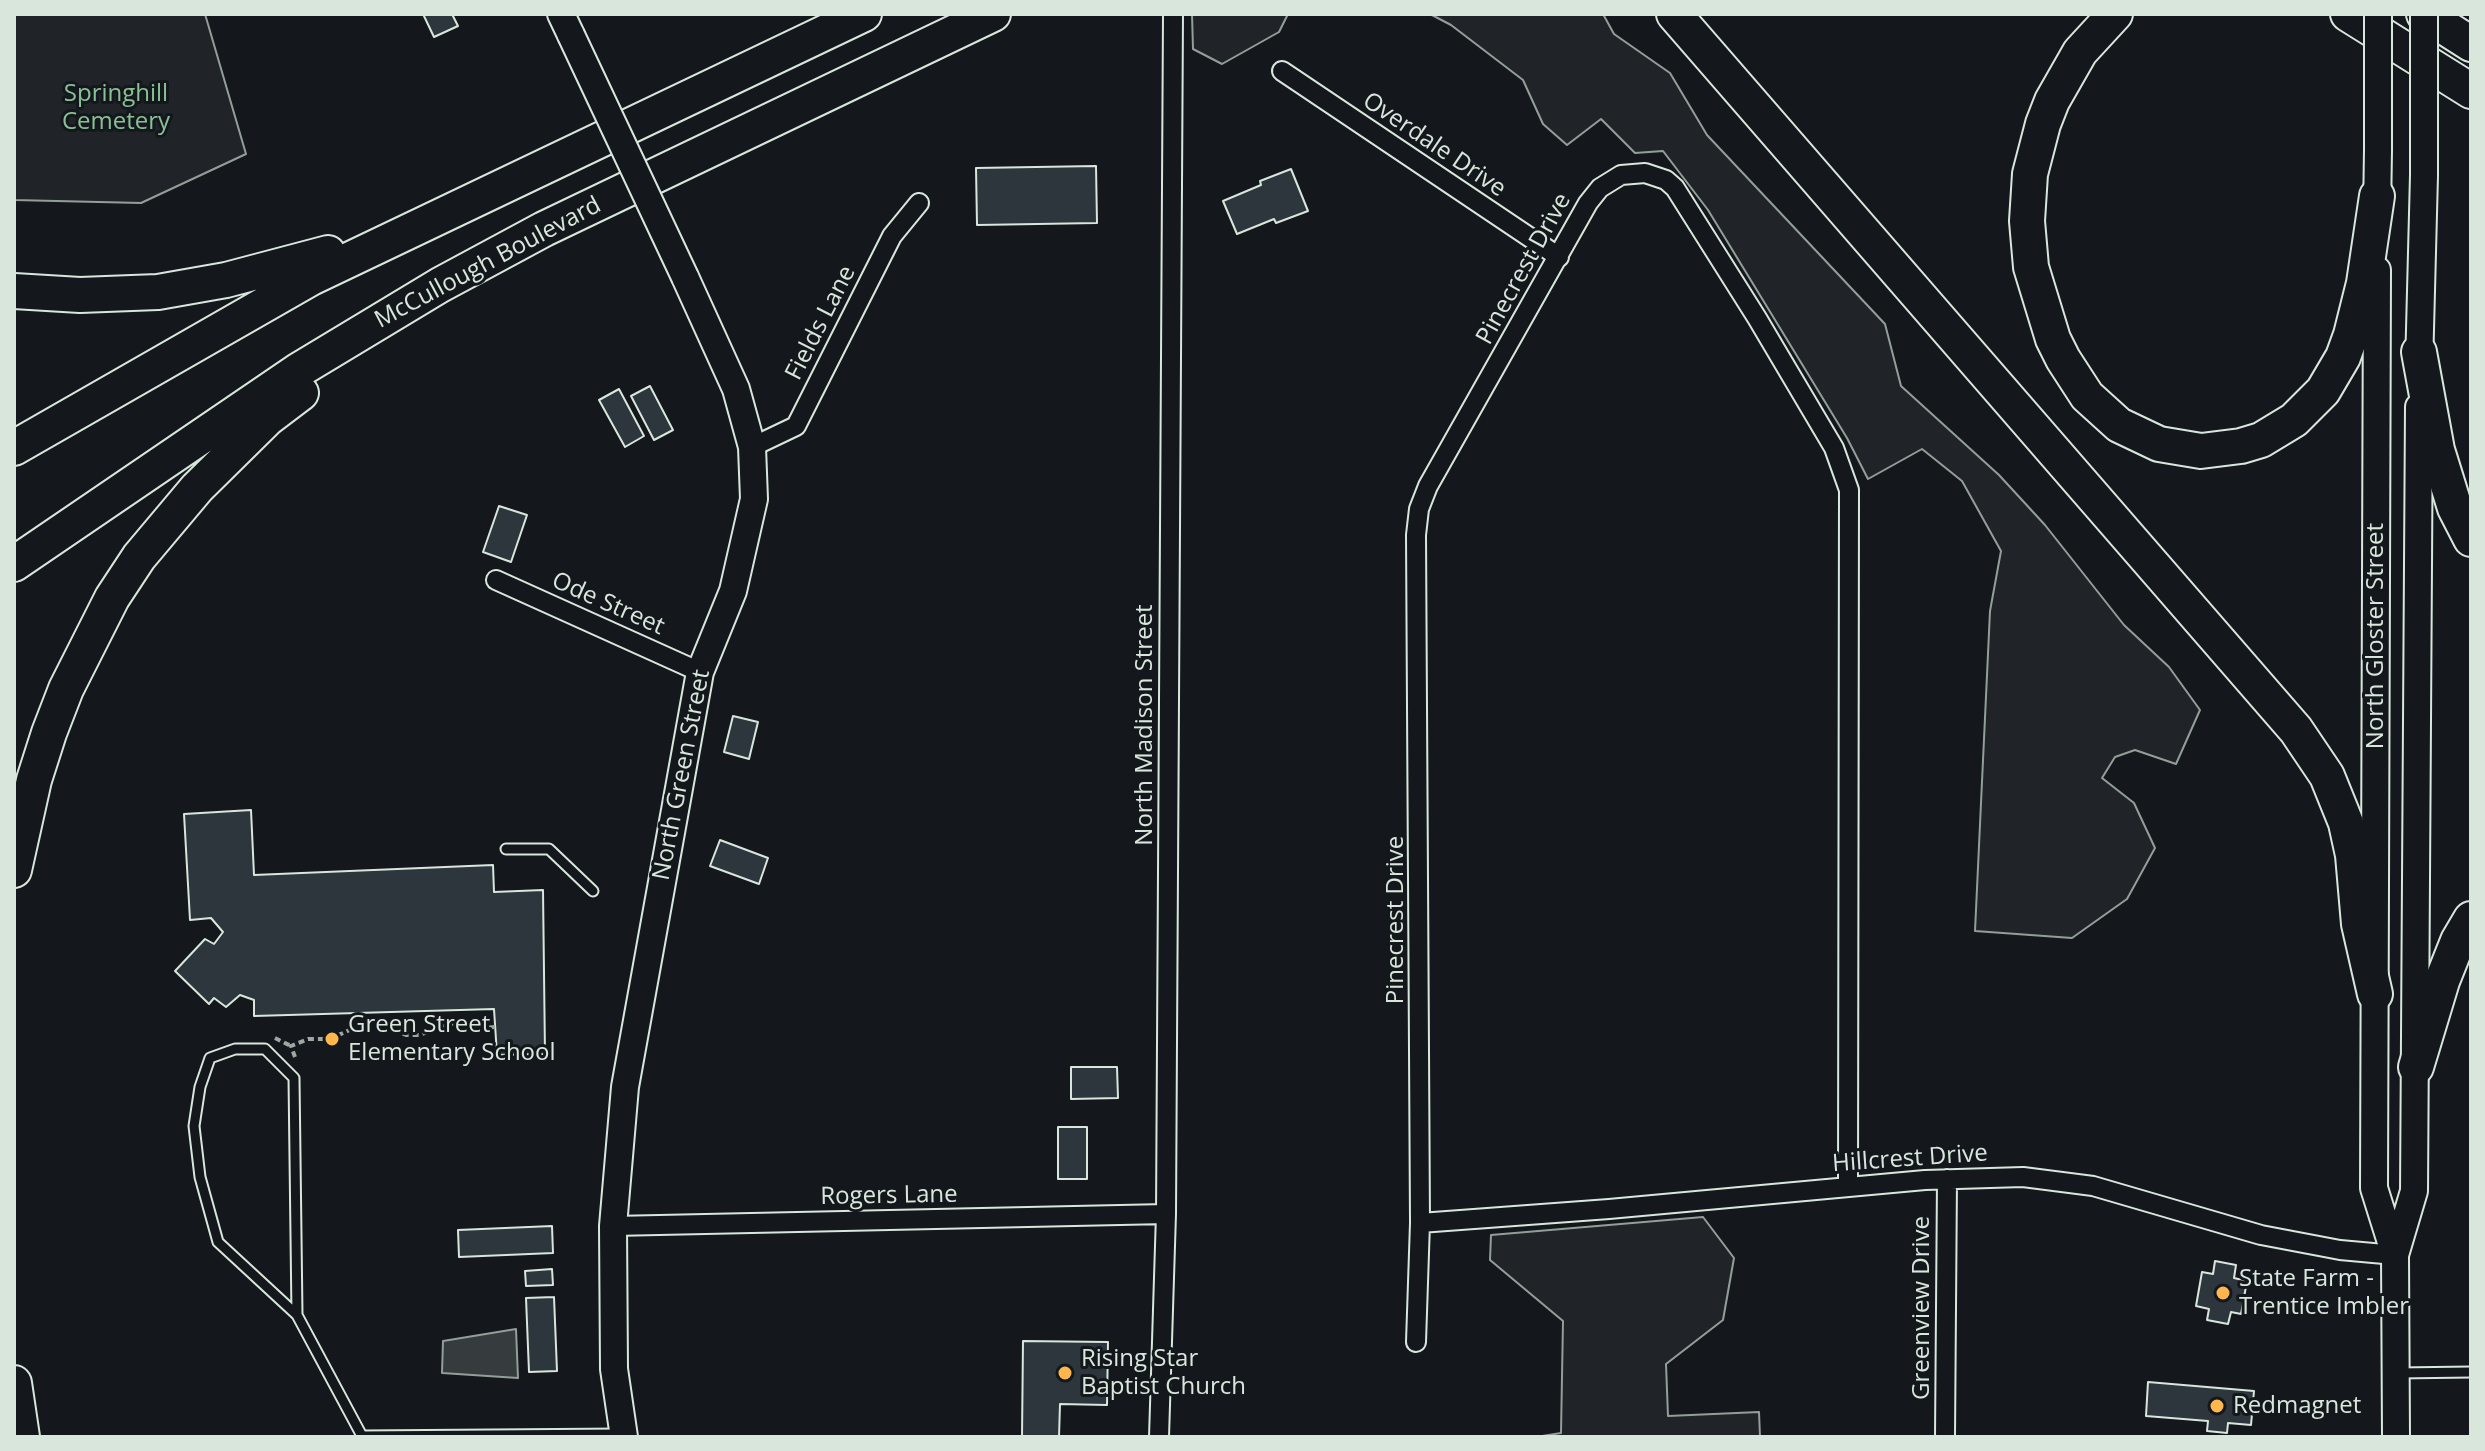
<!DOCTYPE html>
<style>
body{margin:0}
#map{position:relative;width:2485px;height:1451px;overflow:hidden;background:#14181c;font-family:"Open Sans",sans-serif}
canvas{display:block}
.frame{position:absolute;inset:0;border:16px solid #d8e6dc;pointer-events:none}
</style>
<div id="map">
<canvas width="2485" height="1451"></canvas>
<div class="frame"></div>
</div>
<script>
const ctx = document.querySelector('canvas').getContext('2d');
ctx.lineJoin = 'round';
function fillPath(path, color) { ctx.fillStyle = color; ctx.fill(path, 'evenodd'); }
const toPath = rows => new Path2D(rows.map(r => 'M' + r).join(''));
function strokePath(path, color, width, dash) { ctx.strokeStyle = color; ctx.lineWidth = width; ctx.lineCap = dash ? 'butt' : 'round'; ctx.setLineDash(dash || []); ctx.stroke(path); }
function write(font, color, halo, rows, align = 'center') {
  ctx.font = font + ' "Open Sans",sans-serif'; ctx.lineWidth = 6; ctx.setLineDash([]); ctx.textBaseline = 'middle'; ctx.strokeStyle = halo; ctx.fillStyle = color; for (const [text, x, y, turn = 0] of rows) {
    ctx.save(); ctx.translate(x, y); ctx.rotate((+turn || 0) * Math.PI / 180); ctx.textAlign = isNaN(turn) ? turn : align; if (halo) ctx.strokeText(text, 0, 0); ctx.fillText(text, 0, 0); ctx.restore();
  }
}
const green = toPath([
 [14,14,205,14,246,154,141,203,14,200,14,14],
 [1192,14,1288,14,1279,32,1222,64,1193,49,1192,14],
 [1430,14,1603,14,1614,34,1670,73,1707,135,1885,324,1901,386,1999,475,2045,525,2124,625,2169,667,2200,710,2176,764,2135,750,2115,757,2102,778,2134,803,2155,848,2127,899,2072,938,1975,931,1990,611,2001,551,1962,481,1922,449,1868,479,1847,438,1708,210,1663,151,1635,153,1601,119,1567,145,1543,124,1523,80,1451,25,1430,14],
 [1703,1217,1734,1258,1723,1320,1666,1364,1668,1416,1759,1412,1760,1437,1536,1437,1561,1433,1563,1321,1490,1260,1491,1235,1703,1217]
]);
fillPath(green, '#202428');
strokePath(green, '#939e99', 2);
const water = toPath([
 [516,1329,518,1378,442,1373,443,1341,516,1329]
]);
fillPath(water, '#363b3e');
strokePath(water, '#939e99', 2);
const building = toPath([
 [423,14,452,14,458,26,434,37,423,14],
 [1096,166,1097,223,977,225,976,168,1096,166],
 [1291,169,1308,211,1276,223,1274,219,1237,234,1223,201,1261,185,1260,181,1291,169],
 [650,386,673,430,654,440,631,396,650,386],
 [619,389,644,436,625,447,599,400,619,389],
 [499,506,527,515,511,562,483,552,499,506],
 [733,716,758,722,749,759,724,752,733,716],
 [251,810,254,875,493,865,494,892,543,890,545,1054,497,1055,494,1009,254,1016,254,1000,240,995,226,1007,214,998,209,1004,175,971,205,939,214,944,223,932,211,918,190,920,184,814,251,810],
 [720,840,768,858,759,884,710,866,720,840],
 [1071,1067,1117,1067,1118,1098,1071,1099,1071,1067],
 [1058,1127,1087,1127,1087,1179,1058,1179,1058,1127],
 [552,1226,553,1253,459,1257,458,1230,552,1226],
 [2215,1261,2236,1265,2234,1278,2247,1281,2241,1314,2231,1312,2228,1324,2207,1320,2209,1309,2196,1306,2202,1272,2213,1274,2215,1261],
 [552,1269,553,1285,526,1286,525,1271,552,1269],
 [554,1297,557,1371,529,1372,526,1298,554,1297],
 [1023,1341,1108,1342,1107,1405,1060,1404,1059,1437,1022,1437,1023,1341],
 [2148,1382,2254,1391,2251,1425,2228,1423,2227,1433,2207,1431,2208,1421,2146,1416,2148,1382]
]);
fillPath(building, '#2c363c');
strokePath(building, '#d8e6dc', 2);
const lane = toPath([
 [506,849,549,849,593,891],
 [297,1315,218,1242,200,1177,194,1126,200,1087,210,1058,235,1049,265,1049,294,1078,297,1315,362,1436,621,1434],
 [2398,1373,2471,1372]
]);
const street = toPath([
 [1282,71,1559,257],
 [752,447,796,426,892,236,919,203],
 [496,580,700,672],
 [1420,1223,1609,1209,1925,1180,2023,1177,2093,1186,2261,1235,2340,1250,2395,1255],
 [613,1226,1166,1214],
 [1416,1342,1420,1223,1416,535,1419,509,1428,486,1588,203,1600,188,1621,175,1645,173,1666,180,1675,188,1757,318,1834,448,1849,490,1848,1187],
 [1159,1437,1166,1214,1173,14],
 [1945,1437,1947,1179]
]);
const secondary = toPath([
 [561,14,571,35],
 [2377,214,2378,150],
 [2377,270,2374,1188,2395,1255],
 [2419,368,2424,175],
 [624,1437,614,1369,613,1226,625,1087,700,672,733,591,754,499,752,447,736,389,685,277],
 [2396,1437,2395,1255,2414,1191,2419,407]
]);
const highway = toPath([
 [1674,14,2296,730,2327,776,2346,823,2353,855,2359,924,2375,994],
 [2115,14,2080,52,2052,101,2043,124,2030,174,2027,221,2031,267,2053,339,2063,359,2087,396,2119,425,2159,444,2201,451,2241,446,2261,440,2294,420,2323,391,2343,357,2351,335,2364,283,2377,196],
 [2348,14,2471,91],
 [2424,14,2471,44],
 [14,291,80,295,158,292,226,280,328,253],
 [2419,352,2437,450,2455,508,2471,539],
 [14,448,311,278,864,14],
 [14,564,299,370,440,285,544,229,993,14],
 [14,870,34,780,49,733,66,689,112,598,139,557,197,488,268,418,301,393],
 [2416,1067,2442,981,2458,941,2471,919],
 [14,1383,22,1437]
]);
strokePath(lane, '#d8e6dc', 13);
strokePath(street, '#d8e6dc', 22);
strokePath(secondary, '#d8e6dc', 30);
strokePath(highway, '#d8e6dc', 38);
strokePath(toPath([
 [275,1038,291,1046],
 [295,1057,291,1046,308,1039,323,1039,341,1034,360,1025,378,1023,406,1035,419,1035,460,1021,483,1028,495,1027]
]), '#9da8a2', 4, [6, 4]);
strokePath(lane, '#14181c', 9);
strokePath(street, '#14181c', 18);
strokePath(secondary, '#14181c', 26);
strokePath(highway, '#14181c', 34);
const secondaryBridge = toPath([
 [2424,14,2424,175],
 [571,35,685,277],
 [2378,150,2378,14]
]);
strokePath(secondaryBridge, '#d8e6dc', 30, []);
strokePath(secondaryBridge, '#14181c', 26);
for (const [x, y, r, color] of [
 [332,1039,8,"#ffb74d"],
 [2223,1293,8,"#ffb74d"],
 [1065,1373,8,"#ffb74d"],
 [2217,1406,8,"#ffb74d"]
]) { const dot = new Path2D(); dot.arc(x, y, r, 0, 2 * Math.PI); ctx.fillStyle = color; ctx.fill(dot); strokePath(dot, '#14181c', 3); }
write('24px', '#8ac095', '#14181c', [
 ["Springhill",116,94],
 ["Cemetery",116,122]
]);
write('24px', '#d8e6dc', '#14181c', [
 ["Overdale Drive",1434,145,34],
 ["McCullough Boulevard",488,263,-28],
 ["Pinecrest Drive",1524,269,-61],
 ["Fields Lane",821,323,-63],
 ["Ode Street",608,604,24],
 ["North Gloster Street",2376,636,-90],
 ["North Madison Street",1145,725,-90],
 ["North Green Street",682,775,-79],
 ["Pinecrest Drive",1396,920,-90],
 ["Hillcrest Drive",1910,1159,-4],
 ["Rogers Lane",889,1196,-1],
 ["Greenview Drive",1922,1308,-90]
]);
write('24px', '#d8e6dc', '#14181c', [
 ["Green Street",348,1025],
 ["Elementary School",348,1053],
 ["State Farm -",2239,1279],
 ["Trentice Imbler",2239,1307],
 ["Rising Star",1081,1359],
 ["Baptist Church",1081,1387],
 ["Redmagnet",2233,1406]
], 'left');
</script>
